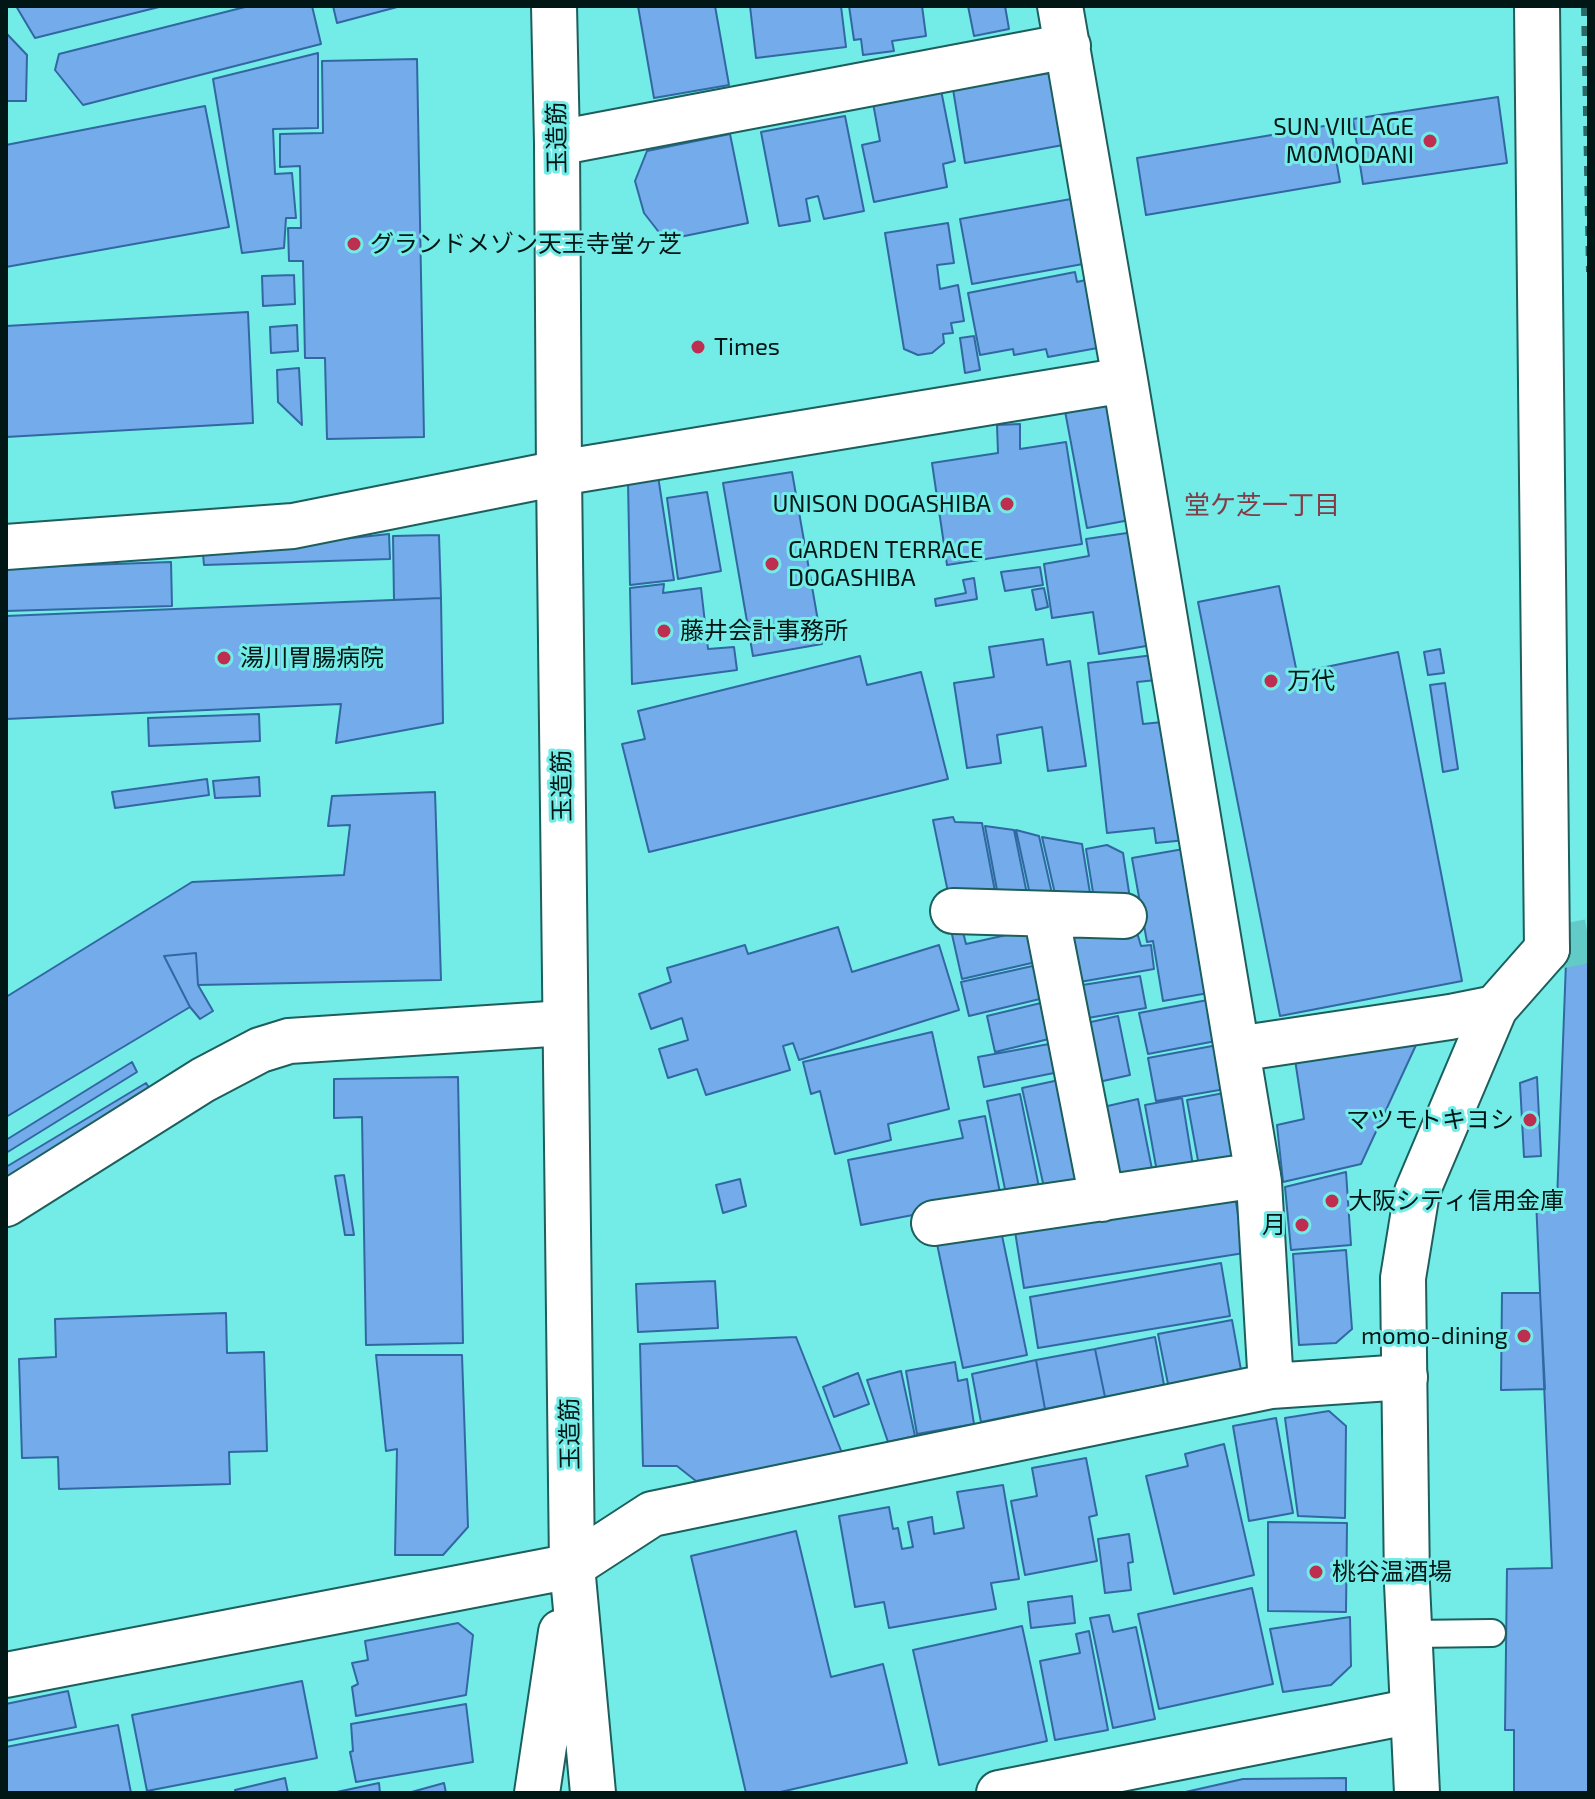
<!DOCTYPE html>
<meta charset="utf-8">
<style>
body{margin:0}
#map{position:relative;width:1595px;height:1799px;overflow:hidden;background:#73ebe6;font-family:"Exo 2",sans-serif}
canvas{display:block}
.frame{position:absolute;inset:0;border:8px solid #001716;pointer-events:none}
</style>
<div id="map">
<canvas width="1595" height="1799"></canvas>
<div class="frame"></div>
</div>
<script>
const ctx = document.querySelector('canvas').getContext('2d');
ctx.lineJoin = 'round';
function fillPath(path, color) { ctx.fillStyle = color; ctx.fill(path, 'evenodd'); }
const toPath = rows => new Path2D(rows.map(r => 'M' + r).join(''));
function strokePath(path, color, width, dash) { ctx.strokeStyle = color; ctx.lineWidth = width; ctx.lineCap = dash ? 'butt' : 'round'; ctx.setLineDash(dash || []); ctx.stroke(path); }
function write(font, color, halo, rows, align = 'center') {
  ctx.font = font + ' "Exo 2","Noto Sans JP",sans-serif'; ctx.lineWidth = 6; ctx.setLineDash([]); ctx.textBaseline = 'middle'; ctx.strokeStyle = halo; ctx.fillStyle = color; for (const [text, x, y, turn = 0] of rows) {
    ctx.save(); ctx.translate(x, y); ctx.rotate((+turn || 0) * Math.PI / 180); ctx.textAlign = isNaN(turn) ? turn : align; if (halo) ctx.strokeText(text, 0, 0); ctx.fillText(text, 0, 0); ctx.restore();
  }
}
const building = toPath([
 [16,6,163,6,35,38,16,6],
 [249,6,312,6,321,44,83,105,55,70,59,54,249,6],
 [333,6,401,6,337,23,333,6],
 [638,6,715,6,729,85,654,98,638,6],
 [750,6,841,6,846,47,756,58,750,6],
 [849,6,922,6,926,36,892,41,894,51,863,55,861,39,854,40,849,6],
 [968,6,1005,6,1009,29,974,36,968,6],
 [6,33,27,55,26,101,6,101,6,33],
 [318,53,318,128,273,129,275,174,292,173,296,218,286,218,284,248,242,253,213,79,318,53],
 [417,59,424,437,327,439,325,358,305,358,303,261,289,261,288,228,301,228,300,166,280,167,280,134,323,133,322,61,417,59],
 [1050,73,1063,145,965,163,953,89,1050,73],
 [941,90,955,161,943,164,947,187,874,202,862,145,880,141,873,103,941,90],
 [1498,97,1507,163,1363,184,1353,119,1498,97],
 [205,106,229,227,6,267,6,145,205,106],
 [845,116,864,211,824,219,818,196,806,199,810,221,779,226,761,132,845,116],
 [1330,125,1340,182,1146,215,1137,158,1330,125],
 [730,134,748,223,665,240,644,213,635,181,647,151,730,134],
 [1071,199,1083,264,972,284,960,219,1071,199],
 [948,223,954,263,937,265,940,289,958,285,964,321,951,323,953,333,943,334,944,343,932,353,918,355,904,349,885,233,948,223],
 [1075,272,1077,282,1090,279,1103,347,1048,357,1046,349,1014,355,1013,349,980,355,968,293,1075,272],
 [294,275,295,304,263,306,262,276,294,275],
 [248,312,253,423,6,437,6,326,248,312],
 [297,325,298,351,271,353,270,327,297,325],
 [974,336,980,370,965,373,960,338,974,336],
 [299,368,302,425,278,402,277,370,299,368],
 [1115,403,1135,519,1087,528,1065,411,1115,403],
 [1020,424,1020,449,1066,442,1082,544,947,565,932,463,998,453,997,425,1020,424],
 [792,472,822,644,753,656,723,483,792,472],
 [658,476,674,580,630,585,628,482,658,476],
 [707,492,721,571,678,579,667,498,707,492],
 [1134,532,1152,645,1099,654,1093,612,1052,618,1044,564,1089,556,1086,539,1134,532],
 [389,534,390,559,204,565,203,554,389,534],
 [439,535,441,598,394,600,393,536,439,535],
 [171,562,172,606,6,611,6,568,171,562],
 [1040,567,1043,585,1005,591,1001,572,1040,567],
 [974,578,977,599,936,606,935,599,966,593,963,580,974,578],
 [664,584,663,593,701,588,708,649,734,647,737,670,632,684,630,588,664,584],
 [1279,586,1297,673,1398,652,1462,981,1280,1016,1198,602,1279,586],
 [1044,588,1048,607,1036,610,1032,590,1044,588],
 [441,598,443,723,336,743,341,704,6,719,6,616,441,598],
 [1043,639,1047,665,1070,661,1086,766,1048,771,1042,727,997,735,1001,763,967,768,954,683,994,677,989,647,1043,639],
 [1440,649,1444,673,1428,675,1424,652,1440,649],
 [1162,654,1166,679,1137,682,1143,724,1172,721,1186,840,1156,843,1154,828,1107,833,1088,663,1162,654],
 [860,656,867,685,921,672,948,779,649,852,622,744,645,739,638,711,860,656],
 [1445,683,1458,769,1443,772,1430,685,1445,683],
 [259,714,260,741,149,746,148,718,259,714],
 [259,777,260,796,215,798,213,781,259,777],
 [207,779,209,795,115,808,112,792,207,779],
 [435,792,441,980,198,985,196,953,164,956,190,1007,6,1117,6,997,192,882,344,875,350,825,328,826,332,796,435,792],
 [953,817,955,822,982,823,997,902,950,902,933,820,953,817],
 [985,826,1014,830,1028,899,1000,906,985,826],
 [1016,830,1039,836,1053,898,1032,904,1016,830],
 [1042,837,1082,844,1091,899,1058,907,1042,837],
 [1107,845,1123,853,1131,905,1096,911,1086,849,1107,845],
 [1195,847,1214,992,1163,1001,1153,941,1147,942,1132,858,1195,847],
 [838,927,852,972,939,945,959,1010,799,1060,793,1043,783,1046,790,1070,706,1095,697,1069,668,1078,659,1049,688,1040,682,1018,651,1029,639,994,671,982,667,968,745,945,748,954,838,927],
 [962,928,966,944,1029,930,1036,962,962,979,951,930,962,928],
 [1136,929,1141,946,1151,945,1154,969,1074,983,1064,933,1136,929],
 [196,953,198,985,213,1011,200,1019,190,1007,164,956,196,953],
 [1566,962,1589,963,1589,1793,1514,1793,1514,1730,1505,1730,1507,1569,1552,1568,1536,1199,1557,1201,1566,962],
 [1037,965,1044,998,969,1016,961,982,1037,965],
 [1140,976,1146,1008,1082,1019,1076,986,1140,976],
 [1213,999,1221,1040,1148,1054,1139,1013,1213,999],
 [1045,1002,1053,1038,995,1052,987,1016,1045,1002],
 [1118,1016,1130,1075,1094,1083,1082,1024,1118,1016],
 [1406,1029,1416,1045,1361,1164,1283,1182,1277,1125,1304,1119,1294,1053,1406,1029],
 [932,1032,949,1109,888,1124,891,1140,835,1154,820,1091,811,1094,803,1062,932,1032],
 [1049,1044,1054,1073,984,1087,978,1057,1049,1044],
 [1223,1044,1231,1088,1156,1101,1148,1058,1223,1044],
 [132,1062,137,1072,6,1153,6,1140,132,1062],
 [458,1077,463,1343,366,1345,362,1117,334,1118,334,1079,458,1077],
 [1537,1077,1541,1156,1524,1157,1520,1083,1537,1077],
 [1059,1080,1083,1183,1045,1192,1022,1088,1059,1080],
 [146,1083,153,1094,6,1182,6,1167,146,1083],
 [1229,1092,1240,1158,1199,1166,1187,1100,1229,1092],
 [1020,1094,1040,1192,1007,1199,987,1101,1020,1094],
 [1182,1098,1193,1166,1157,1172,1145,1105,1182,1098],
 [1138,1099,1152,1169,1113,1176,1099,1108,1138,1099],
 [985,1116,1001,1198,861,1225,848,1160,963,1138,959,1121,985,1116],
 [1346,1172,1351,1245,1291,1250,1285,1187,1346,1172],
 [344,1175,354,1235,345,1235,335,1176,344,1175],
 [740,1179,746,1206,723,1213,716,1185,740,1179],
 [1234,1189,1244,1253,1024,1288,1014,1225,1234,1189],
 [1000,1226,1027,1355,963,1368,936,1239,1000,1226],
 [1346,1250,1352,1329,1336,1343,1299,1345,1293,1254,1346,1250],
 [1221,1263,1230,1316,1038,1348,1030,1297,1221,1263],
 [715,1281,718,1328,638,1332,636,1284,715,1281],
 [1502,1293,1540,1293,1545,1389,1501,1390,1502,1293],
 [226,1313,227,1353,264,1352,267,1451,229,1452,230,1484,59,1489,58,1457,22,1458,19,1359,56,1357,55,1319,226,1313],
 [1232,1320,1241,1370,1168,1384,1158,1334,1232,1320],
 [796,1337,842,1453,696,1481,677,1466,643,1466,640,1344,796,1337],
 [1155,1337,1164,1385,1105,1397,1095,1349,1155,1337],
 [1095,1349,1105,1397,1045,1409,1036,1360,1095,1349],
 [376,1355,462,1355,468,1527,443,1555,395,1555,397,1449,386,1451,376,1355],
 [1036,1360,1045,1409,981,1422,972,1374,1036,1360],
 [955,1362,958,1381,967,1379,974,1424,917,1434,906,1371,955,1362],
 [901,1371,915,1436,888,1442,867,1380,901,1371],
 [858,1373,869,1404,834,1417,823,1387,858,1373],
 [1329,1411,1346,1426,1345,1518,1298,1516,1285,1418,1329,1411],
 [1276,1418,1293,1513,1249,1521,1233,1426,1276,1418],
 [1224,1444,1254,1575,1174,1594,1146,1476,1188,1466,1185,1454,1224,1444],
 [1086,1458,1097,1515,1089,1517,1097,1561,1025,1575,1011,1501,1037,1496,1032,1468,1086,1458],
 [1003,1485,1019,1579,991,1583,996,1609,889,1628,884,1602,855,1607,839,1516,889,1507,893,1529,898,1528,902,1549,913,1547,908,1522,932,1517,934,1534,964,1528,957,1492,1003,1485],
 [1268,1522,1347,1523,1346,1612,1268,1611,1268,1522],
 [796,1531,831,1677,883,1664,907,1763,776,1793,746,1793,691,1556,796,1531],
 [1129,1534,1133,1562,1128,1563,1131,1590,1105,1593,1098,1539,1129,1534],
 [1252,1588,1273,1684,1159,1709,1138,1614,1252,1588],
 [1072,1596,1075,1623,1031,1628,1028,1602,1072,1596],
 [1109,1615,1113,1632,1136,1627,1155,1719,1113,1728,1090,1618,1109,1615],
 [1350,1617,1351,1666,1331,1685,1283,1692,1270,1629,1350,1617],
 [458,1623,473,1635,466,1695,356,1716,352,1687,358,1684,352,1663,368,1660,365,1641,458,1623],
 [1022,1626,1047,1741,939,1765,913,1650,1022,1626],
 [1089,1631,1108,1730,1055,1740,1040,1661,1080,1653,1076,1634,1089,1631],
 [302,1681,317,1758,147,1791,132,1715,302,1681],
 [68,1691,76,1727,6,1741,6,1704,68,1691],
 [466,1704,473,1762,356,1782,350,1752,353,1751,351,1724,466,1704],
 [118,1725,131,1793,6,1793,6,1747,118,1725],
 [285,1778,288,1793,236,1793,235,1790,285,1778],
 [1346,1778,1346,1793,1181,1793,1243,1779,1346,1778],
 [379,1783,380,1793,332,1793,379,1783],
 [444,1783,446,1793,408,1793,444,1783]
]);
fillPath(building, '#74aceb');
strokePath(building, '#3168a2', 2);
strokePath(toPath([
 [1547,949,1589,941]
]), '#62cbc7', 44, [44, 22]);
const service = toPath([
 [1410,1634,1492,1633]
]);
const minor = toPath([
 [1060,6,1125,380,1259,1182,1271,1386],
 [1537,6,1547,949],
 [557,143,1068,46],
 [6,547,293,526,559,473,1125,380],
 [953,911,1124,916],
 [1046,914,1102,1199],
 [1237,1049,1450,1017,1495,1008],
 [6,1204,203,1080,260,1050,289,1041,565,1023],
 [934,1223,1258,1175],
 [572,1566,652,1514,1271,1386,1405,1377],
 [999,1793,1413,1711]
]);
const tertiary = toPath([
 [554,6,557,143,559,473,572,1566,593,1793],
 [6,1675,572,1566],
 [537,1793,561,1632],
 [1417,1793,1407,1584,1403,1278,1417,1192,1495,1008,1547,949]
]);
strokePath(service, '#1c5f5d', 30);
strokePath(minor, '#1c5f5d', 48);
strokePath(tertiary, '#1c5f5d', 48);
strokePath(service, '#fff', 26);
strokePath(minor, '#fff', 44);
strokePath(tertiary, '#fff', 44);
strokePath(toPath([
 [1584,6,1589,272]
]), '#2b6765', 6, [10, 10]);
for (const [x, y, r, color] of [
 [1430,141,8,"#be2e51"],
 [354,244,8,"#be2e51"],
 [698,347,8,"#be2e51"],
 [1007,504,8,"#be2e51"],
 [772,564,8,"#be2e51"],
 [664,631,8,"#be2e51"],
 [224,658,8,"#be2e51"],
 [1271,681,8,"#be2e51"],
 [1530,1120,8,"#be2e51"],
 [1332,1201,8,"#be2e51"],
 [1302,1225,8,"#be2e51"],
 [1524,1336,8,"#be2e51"],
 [1316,1572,8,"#be2e51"]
]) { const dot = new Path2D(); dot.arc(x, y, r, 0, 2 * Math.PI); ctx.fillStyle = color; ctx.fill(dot); strokePath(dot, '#73ebe6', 3); }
write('24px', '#001716', '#73ebe6', [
 ["SUN VILLAGE",1414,127,"right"],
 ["MOMODANI",1414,155,"right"],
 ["グランドメゾン天王寺堂ヶ芝",370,244],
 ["Times",714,347],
 ["UNISON DOGASHIBA",991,504,"right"],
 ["GARDEN TERRACE",788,550],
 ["DOGASHIBA",788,578],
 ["藤井会計事務所",680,631],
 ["湯川胃腸病院",240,658],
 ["万代",1287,681],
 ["マツモトキヨシ",1514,1120,"right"],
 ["大阪シティ信用金庫",1348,1201],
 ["月",1286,1225,"right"],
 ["momo-dining",1508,1336,"right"],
 ["桃谷温酒場",1332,1572]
], 'left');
write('24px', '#001716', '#73ebe6', [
 ["玉造筋",557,138,-91],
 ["玉造筋",562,786,-91],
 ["玉造筋",570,1434,-91]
]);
write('26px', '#843b47', '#73ebe6', [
 ["堂ケ芝一丁目",1262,505]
]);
</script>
